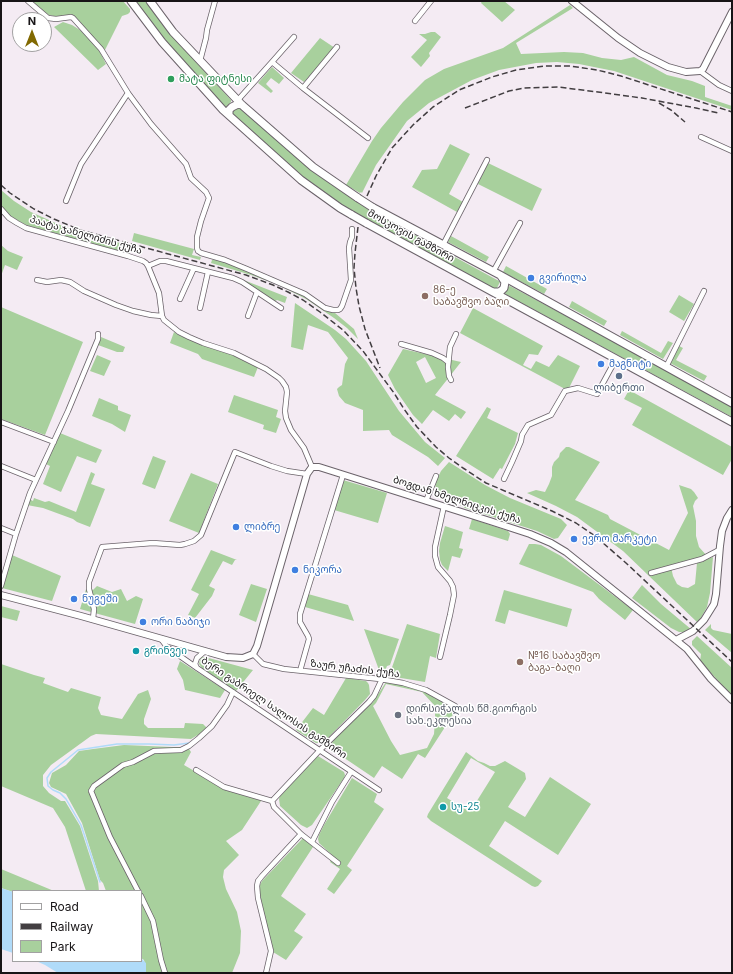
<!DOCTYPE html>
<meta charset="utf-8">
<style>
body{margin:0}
#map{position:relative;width:733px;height:974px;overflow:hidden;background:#f4ebf3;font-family:Inter,sans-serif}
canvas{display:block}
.frame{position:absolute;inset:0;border:2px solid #171416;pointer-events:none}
.legend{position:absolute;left:12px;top:890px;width:130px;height:72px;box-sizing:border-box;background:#fff;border:1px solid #a2a1a2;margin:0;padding:5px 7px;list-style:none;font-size:12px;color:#171416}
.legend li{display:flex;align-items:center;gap:8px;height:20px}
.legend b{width:20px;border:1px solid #a2a1a2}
.north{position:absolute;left:12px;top:12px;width:40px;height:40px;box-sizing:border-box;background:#fff;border:1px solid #a2a1a2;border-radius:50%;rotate:0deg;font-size:11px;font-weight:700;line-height:16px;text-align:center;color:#171416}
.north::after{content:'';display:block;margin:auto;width:14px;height:18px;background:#816901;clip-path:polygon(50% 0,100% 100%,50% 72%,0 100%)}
</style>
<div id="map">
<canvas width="733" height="974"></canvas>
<div class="frame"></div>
<ul class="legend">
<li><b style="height:5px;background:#fff"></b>Road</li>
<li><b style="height:5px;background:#423e41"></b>Railway</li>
<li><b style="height:11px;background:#a8d09d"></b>Park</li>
</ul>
<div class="north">N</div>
</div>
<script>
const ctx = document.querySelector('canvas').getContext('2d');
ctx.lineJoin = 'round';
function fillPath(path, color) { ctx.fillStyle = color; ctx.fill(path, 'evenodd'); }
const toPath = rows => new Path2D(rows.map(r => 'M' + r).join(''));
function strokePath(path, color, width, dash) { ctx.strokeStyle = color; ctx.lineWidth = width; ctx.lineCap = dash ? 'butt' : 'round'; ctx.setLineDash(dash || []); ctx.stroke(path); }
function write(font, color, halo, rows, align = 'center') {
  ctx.font = font + ' Inter,"Noto Sans Georgian",sans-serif'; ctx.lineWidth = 3; ctx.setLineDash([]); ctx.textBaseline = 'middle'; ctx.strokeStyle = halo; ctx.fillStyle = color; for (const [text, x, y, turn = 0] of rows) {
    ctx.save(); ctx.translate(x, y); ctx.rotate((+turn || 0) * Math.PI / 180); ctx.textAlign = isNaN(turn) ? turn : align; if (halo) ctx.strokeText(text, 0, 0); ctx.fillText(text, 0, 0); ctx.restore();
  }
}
fillPath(toPath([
 [32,1,123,1,130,9,130,12,128,14,122,16,105,50,74,17,54,16,49,15,43,11],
 [135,1,147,1,177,41,231,100,231,102,225,108,178,57],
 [482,1,504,1,515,10,502,22,481,3],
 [570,5,573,8,516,43,521,54,564,52,583,53,602,58,621,60,634,57,667,75,692,81,705,86,705,97,732,106,732,110,614,71,579,64,557,62,536,63,499,70,472,80,429,103,407,121,376,165,362,193,361,192,360,193,346,185,372,141,381,128,403,102,425,80,444,69,503,48],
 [63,22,72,25,88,35,100,52,106,64,98,70,54,27],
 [431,32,435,32,441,37,429,53,430,56,421,67,411,57,427,40,419,34,425,34],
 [320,38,335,48,304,82,291,73],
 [272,67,284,78,279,84,271,78,266,84,273,91,271,93,258,83],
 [237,107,240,108,310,169,372,212,499,281,500,282,496,290,351,211,303,178,232,116,231,112],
 [450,144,470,154,449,194,463,202,457,212,412,187,422,170,437,169],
 [488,163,542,189,532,211,478,184],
 [1,190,14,201,31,212,60,225,80,232,131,246,129,254,26,225,10,216,1,207],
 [134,233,194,249,192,255,201,257,200,260,132,241],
 [451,236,489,257,486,262,448,242],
 [1,245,8,251,23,257,17,270,5,265,1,276],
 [214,259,217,259,303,294,329,311,335,313,354,329,358,339,347,328,334,318,306,299,276,284,251,275,211,263,212,260],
 [506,266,547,289,544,294,503,272],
 [241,279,287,297,285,303,277,300,274,302],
 [510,286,732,405,732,417,505,294,508,287],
 [679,295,694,304,684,321,669,312],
 [572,301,607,321,604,326,569,307],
 [295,303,335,330,346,339,366,361,399,411,425,442,445,458,438,466,428,457,392,435,389,430,363,431,363,410,345,403,339,396,337,389,339,387,342,385,345,364,348,358,328,332,308,325,303,350,291,347],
 [1,307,83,342,45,435,1,419],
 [473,308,543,346,538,355,529,354,523,365,531,369,536,361,549,367,558,355,580,366,569,388,565,389,460,333],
 [622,331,661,353,668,341,673,343,663,359,620,335],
 [174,332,181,336,235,356,258,367,254,377,202,359,198,354,170,343],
 [101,337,125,347,123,352,117,352,98,345],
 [679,346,683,348,676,360,707,376,704,381,670,363],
 [403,349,461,362,435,395,463,410,466,412,461,419,455,414,449,421,433,410,422,424,413,415,395,389,388,375],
 [425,357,436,378,426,383,416,362],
 [97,355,111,361,104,376,90,371],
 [629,390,732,447,732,459,723,475,632,425,642,408,624,399],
 [234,395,278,410,276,417,281,419,276,433,263,429,264,425,228,412],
 [99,398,118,406,118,410,131,415,125,432,112,424,92,416],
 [487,407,491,409,487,418,518,433,515,444,502,469,500,468,493,479,456,456],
 [60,433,102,450,96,463,77,456,61,492,43,484,50,466,46,464],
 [566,447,569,447,600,462,575,500,608,515,610,519,669,550,688,513,679,485,691,489,694,492,698,498,695,501,693,506,696,521,696,536,699,547,707,556,671,567,673,576,677,584,682,587,688,588,695,584,697,563,713,557,710,593,707,607,698,623,623,551,577,517,556,506,527,493,536,490,545,492,549,484,552,476,552,467,554,462,559,457,560,453],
 [153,456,166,461,155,489,142,484],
 [449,462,485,485,510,498,561,519,567,525,558,538,554,539,537,531,465,508,436,491,435,483,441,471],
 [91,472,95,474,91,484,105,489,90,527,77,522,73,519,43,508,27,505,29,501,31,500,33,501,34,498,45,502,49,501,76,512],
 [191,473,218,484,199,533,169,521],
 [343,480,387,493,378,523,334,510],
 [472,519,508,531,510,534,508,541,469,529],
 [445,526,463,532,459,548,463,549,460,558,452,556,448,571,442,565,440,560,439,551,440,543],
 [529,544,535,544,541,545,561,556,633,610,625,620,599,599,593,592,519,564],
 [211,550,237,560,235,560,232,565,223,561,209,586,215,589,212,596,195,618,188,615,199,594,191,590],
 [12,555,61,576,52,601,2,588],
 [251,584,267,589,256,622,239,615],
 [642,585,661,604,692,630,684,632,679,632,671,628,632,598],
 [87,586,93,590,97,586,112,592,121,589,127,601,136,596,143,599,135,624,80,609],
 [504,590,572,609,567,627,509,610,505,624,495,621],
 [308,594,348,605,354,621,305,607],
 [1,606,20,611,17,621,1,617],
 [407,624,440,634,436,658,430,656,425,682,389,676],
 [711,624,711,628,713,630,732,634,732,653,705,630],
 [364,629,399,639,390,665,387,666,385,671,379,670],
 [697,636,732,668,732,696,700,661,701,654,692,645,692,641],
 [202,657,205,657,253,670,236,691,202,668,199,664,200,660],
 [180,661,225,690,220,698,185,690,183,680,177,669],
 [1,664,34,675,45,678,43,683,68,692,71,688,101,697,98,708,101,715,122,719,138,694,148,690,151,699,144,719,144,724,148,728,184,728,185,723,203,724,207,728,203,732,191,739,96,734,91,736,51,765,43,775,43,786,49,793,61,801,65,801,80,826,98,881,99,891,86,891,65,827,53,808,1,786],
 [346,678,366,681,368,683,369,685,370,694,365,700,323,743,316,743,296,730,313,708,324,715],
 [386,682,413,687,426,692,456,710,425,758,418,754,402,779,382,766,374,778,331,749,332,743,336,737,373,702],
 [386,684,422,692,435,706,435,720,434,734,427,748,400,755,391,741,373,706,376,703],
 [124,745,172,747,183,747,187,746,191,752,184,765,227,790,258,798,261,800,261,801,242,830,226,841,239,855,224,870,223,877,226,889,237,912,241,931,240,953,232,973,226,972,217,973,146,973,146,970,144,960,141,958,141,891,106,891,103,883,100,880,82,823,66,794,51,787,49,783,52,773,66,765,79,751,93,749],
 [466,752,478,761,484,763,490,766,495,766,505,761,525,773,526,779,508,807,525,817,550,777,591,804,558,855,505,821,489,846,542,881,538,886,535,887,532,886,431,821,427,817,428,814],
 [471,758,495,772,470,812,447,798],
 [318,756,344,772,345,775,344,778,312,825,307,828,301,825,280,806,279,799,280,796],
 [352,778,377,794,374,802,384,809,347,866,352,870,334,894,327,889,340,869,330,862,333,856,319,843,318,839,319,835,324,825],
 [303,838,313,847,281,896,306,914,294,931,303,937,286,960,273,952,260,898,259,887,262,881],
 [1,869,54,891,13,891,13,892,1,888]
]), '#a8d09d');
fillPath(toPath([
 [1,888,13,892,13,953,1,949],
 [141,958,146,963,146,973,58,973,45,965,36,961,141,961]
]), '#b0dbf9');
strokePath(toPath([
 [100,882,81,825,66,799,60,793,53,790,48,786,47,778,51,772,72,755,78,750,117,744,149,744,174,745,189,743]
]), '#b0dbf9', 1.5);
const street = toPath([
 [28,1,48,18,56,19,71,17,73,18,101,49,128,93,151,124,186,164,191,178,206,192,209,198,201,221,197,237,197,248,198,251,201,253,225,260,247,269,305,294,325,308,333,310,338,310,340,309,342,306,351,280,349,248,350,242,352,237,352,229],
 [415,21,431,1],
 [200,61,206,38,207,30,215,1],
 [272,62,303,88,368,138],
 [700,71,719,85,732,91],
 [303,88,337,47],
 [237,101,272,62,294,37],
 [701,137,732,151],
 [66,201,81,164,128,93],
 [1,209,9,218,17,223,26,228,128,256,143,261,146,263,148,266,159,293,162,316,164,320,179,332,189,337,203,343,234,353,266,369,279,378,282,381,286,387,287,392,285,411,286,418,291,430,304,448,312,467],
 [443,245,487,160],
 [148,266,160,261,166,261,233,278,242,282,281,308],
 [493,272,520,223],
 [37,280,47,282,61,280,70,282,84,291,116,305,133,311,151,315,162,316],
 [180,299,194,268],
 [200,308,208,272],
 [248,316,257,292],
 [401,344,432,353,443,358,448,362],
 [666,367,704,291],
 [451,380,449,376,448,367,450,347,456,334],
 [1,422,54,442],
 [1,466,36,480],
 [504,479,512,462,521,441,522,435,528,425,551,415,565,391,578,388,597,394,616,359],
 [426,501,436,476],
 [1,528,16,534],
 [651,573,702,559,719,550],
 [1,586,16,534,30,493,68,411,98,339,98,334],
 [93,619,94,609,89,589,89,582,102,547,153,543,180,545,185,544,194,541,201,535,235,452,271,466,287,471,307,474],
 [161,639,167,647,197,668,379,790],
 [253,654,263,664,284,669,380,679,403,683,426,690,455,706],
 [440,657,450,615,454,595,453,587,450,581,438,567,435,556,435,547,444,506],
 [197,668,195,664,197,658,205,651],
 [300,671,309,639,308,636,300,622,300,614,343,475],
 [196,770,224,787,272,801],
 [272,801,320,750,369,702,374,696,382,679],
 [272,801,274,807,301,834,338,863],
 [312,842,332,802,351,772],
 [138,891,110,837,91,791,94,786,123,765,133,762,154,751,181,750,189,746,199,738,212,726,227,705,233,692],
 [141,896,153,921,161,960,165,973],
 [266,973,271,951,258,898,257,886,258,881,262,876,301,834]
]);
const secondary = toPath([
 [572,1,618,38,640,53,668,67,686,72,700,71,703,69,732,12],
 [1,595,81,616,226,657,243,658,253,654,257,646,307,474,312,467,319,467,490,521,530,534,551,543,566,552,687,649,711,679,732,700],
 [676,640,693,631,704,620,714,604,716,594,720,546,722,531,727,518,732,510]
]);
const primary = toPath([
 [131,1,162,42,223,110,301,180,340,208,352,215],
 [150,1,173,32,242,105,313,167,358,198],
 [229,115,229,110,232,107,238,104,242,105],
 [372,207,500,275,732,403],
 [366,223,732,422],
 [494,292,499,292,501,291,504,288,505,282,501,276]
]);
strokePath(street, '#6b636a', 6);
strokePath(secondary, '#6b636a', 8);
strokePath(primary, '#6b636a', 9);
strokePath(street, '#fff', 4.5);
strokePath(secondary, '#fff', 6);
strokePath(primary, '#fff', 7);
strokePath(toPath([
 [659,103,671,110,685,122],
 [465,108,509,91,524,88,558,87,598,92,642,98,696,108,718,113],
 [1,185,10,193,34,209,54,219,80,230,246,275,273,285,288,292,303,300,320,312,343,330,363,351,394,393,404,409,417,427,436,447,449,458,463,468,486,483,552,511,576,523,595,536,626,563,732,662],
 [367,196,376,176,392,148,413,125,433,107,459,90,492,77,516,70,544,66,570,66,597,70,621,76,732,112],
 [358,227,355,253,354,268,356,288,359,306,365,329,380,368]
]), '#423e41', 1.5, [6, 3]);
const primaryBridge = toPath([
 [358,198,372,207],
 [352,215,366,223]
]);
strokePath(primaryBridge, '#6b636a', 9, []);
strokePath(primaryBridge, '#fff', 7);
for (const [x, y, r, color] of [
 [171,79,4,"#2e9e5b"],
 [531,278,4,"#3f7fe0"],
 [425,296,4,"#8d6e63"],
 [601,364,4,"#3f7fe0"],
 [619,376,4,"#5c6f8a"],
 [236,527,4,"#3f7fe0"],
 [574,539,4,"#3f7fe0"],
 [295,570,4,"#3f7fe0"],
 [74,599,4,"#3f7fe0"],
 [143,622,4,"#3f7fe0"],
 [136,651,4,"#0f9aa8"],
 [520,662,4,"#8d6e63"],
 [398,715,4,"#6b7280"],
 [443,807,4,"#0f9aa8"]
]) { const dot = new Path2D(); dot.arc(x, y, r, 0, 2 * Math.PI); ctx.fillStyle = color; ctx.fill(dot); strokePath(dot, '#fff', 1.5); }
write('10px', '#27864d', '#fff', [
 ["მატა ფიტნესი",179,79]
], 'left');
write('10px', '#171416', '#fff', [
 ["პაატა ჯანელიძის ქუჩა",86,235,16],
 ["მოსკოვის გამზირი",411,236,29],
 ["ბოგდან ხმელნიცკის ქუჩა",457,500,18],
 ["ზაურ უჩაძის ქუჩა",355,669,7],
 ["ბერი გაბრიელ სალოსის გამზირი",274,708,34]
]);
write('10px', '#366cbe', '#fff', [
 ["გვირილა",539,278],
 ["მაგნიტი",609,364],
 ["ლიბრე",244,527],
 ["ევრო მარკეტი",582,539],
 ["ნიკორა",303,570],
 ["ნუგეში",82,599],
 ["ორი ნაბიჯი",151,622]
], 'left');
write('10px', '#785e54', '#fff', [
 ["86-ე",433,290],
 ["საბავშვო ბაღი",433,302],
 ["№16 საბავშვო",528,656],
 ["ბაგა-ბაღი",528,668]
], 'left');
write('10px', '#4e5e75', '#fff', [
 ["ლიბერთი",619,388]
]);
write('10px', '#0d838f', '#fff', [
 ["გრინვეი",144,651],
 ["სუ-25",451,807]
], 'left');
write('10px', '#5b616d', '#fff', [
 ["დირსიჭალის წმ.გიორგის",406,709],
 ["სახ.ეკლესია",406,721]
], 'left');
</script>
